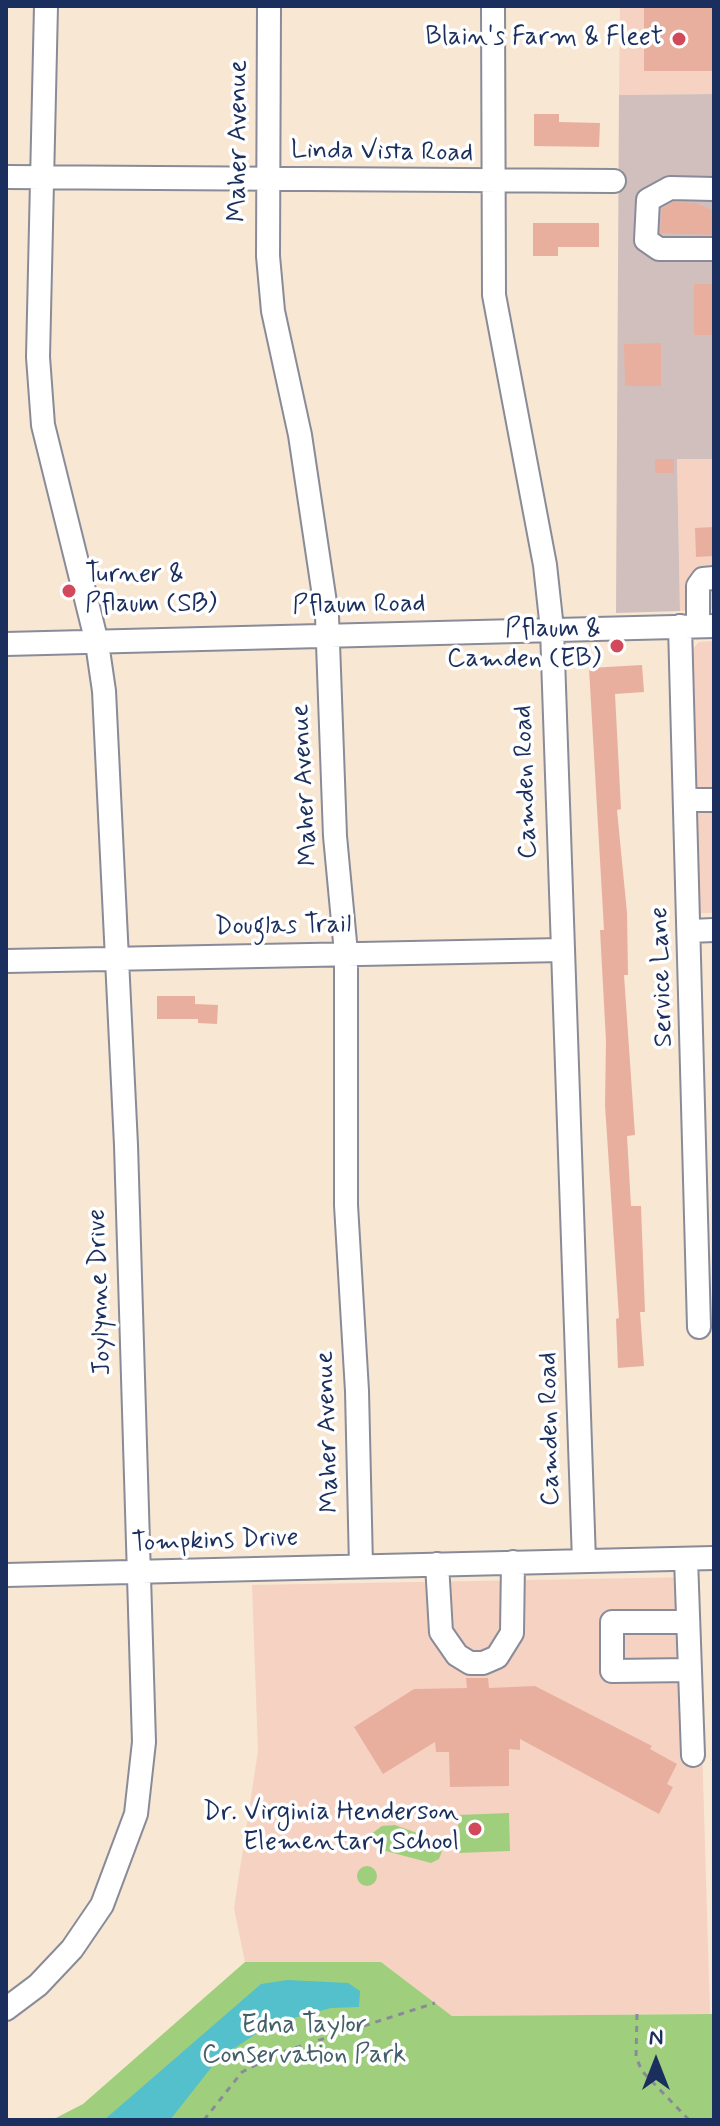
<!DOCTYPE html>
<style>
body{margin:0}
#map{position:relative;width:720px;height:2126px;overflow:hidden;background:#f7e7d3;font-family:Mynerve,sans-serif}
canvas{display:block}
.frame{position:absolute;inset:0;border:8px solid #1b2f5e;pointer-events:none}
.north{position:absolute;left:616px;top:2022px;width:80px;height:80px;-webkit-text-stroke:6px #fff;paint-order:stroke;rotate:0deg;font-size:22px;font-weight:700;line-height:32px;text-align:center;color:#1b2f5e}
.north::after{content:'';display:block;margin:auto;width:28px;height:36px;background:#1b2f5e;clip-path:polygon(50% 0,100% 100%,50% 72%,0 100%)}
</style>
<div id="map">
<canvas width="720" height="2126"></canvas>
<div class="frame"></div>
<div class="north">N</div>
</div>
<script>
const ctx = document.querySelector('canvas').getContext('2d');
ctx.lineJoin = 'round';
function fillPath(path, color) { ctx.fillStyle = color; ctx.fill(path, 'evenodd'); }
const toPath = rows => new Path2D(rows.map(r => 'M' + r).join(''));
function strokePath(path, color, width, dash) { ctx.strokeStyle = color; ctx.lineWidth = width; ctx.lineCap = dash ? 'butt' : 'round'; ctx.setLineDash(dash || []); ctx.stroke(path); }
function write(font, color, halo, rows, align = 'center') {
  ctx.font = font + ' Mynerve,sans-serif'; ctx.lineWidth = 7; ctx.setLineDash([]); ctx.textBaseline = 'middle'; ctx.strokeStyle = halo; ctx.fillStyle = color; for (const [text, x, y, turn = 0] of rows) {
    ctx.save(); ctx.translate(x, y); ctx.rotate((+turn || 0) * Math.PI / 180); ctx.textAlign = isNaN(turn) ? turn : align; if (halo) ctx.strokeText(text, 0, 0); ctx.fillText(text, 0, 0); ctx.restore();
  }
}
fillPath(toPath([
 [620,6,714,6,714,94,619,95],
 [677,459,714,459,714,609,680,611],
 [714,641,714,913,698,913,690,652,699,642],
 [697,1577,710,2014,452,2016,381,1962,245,1962,234,1908,258,1751,252,1585]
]), '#f6d2c3');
fillPath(toPath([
 [714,94,714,459,677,459,680,611,616,613,619,95]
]), '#d1bfbd');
fillPath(toPath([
 [509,1813,510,1851,459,1853,458,1815],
 [395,1825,436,1840,442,1851,439,1859,431,1863,378,1849,370,1835,382,1826],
 '357 1876a10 10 0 1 1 20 0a10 10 0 1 1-20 0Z',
 [245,1962,381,1962,452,2016,714,2014,714,2120,52,2120,83,2104]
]), '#9fcf7d');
fillPath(toPath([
 [287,1980,348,1983,360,1991,359,2007,331,2008,271,2024,218,2059,170,2120,104,2120,261,1984]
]), '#53c0cb');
fillPath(toPath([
 [644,6,714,6,714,71,644,71],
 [534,114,559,114,559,122,600,123,599,147,534,146],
 [673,202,696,203,714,211,714,235,660,233,662,209],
 [533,223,599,223,599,247,558,247,558,256,533,256],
 [694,284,714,284,714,335,694,335],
 [661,343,661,386,625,386,624,344],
 [655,459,674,459,674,473,655,473],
 [714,527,714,556,696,557,695,528],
 [642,665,644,692,615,694,621,809,617,810,627,913,628,975,624,975,635,1135,627,1136,631,1206,641,1206,645,1312,640,1312,644,1366,618,1368,616,1319,619,1318,605,1105,606,1041,600,930,604,930,589,668],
 [157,996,195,996,195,1004,218,1005,217,1024,198,1023,198,1019,157,1019],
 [466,1678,488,1678,489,1688,535,1686,652,1746,650,1749,677,1764,667,1784,673,1787,659,1814,520,1739,520,1750,509,1749,509,1786,450,1787,449,1752,436,1752,435,1742,383,1774,354,1727,414,1689,467,1688]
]), '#e9af9e');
const minor = toPath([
 [269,6,268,256,273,311,300,435,327,616,335,836,346,953,346,1205,357,1391,361,1566],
 [493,6,494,295,545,565,552,629,584,1561],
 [6,177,614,181],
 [714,189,670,188,648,200,646,240,659,249,714,249],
 [680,626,699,1327],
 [698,626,698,586,703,579,714,578],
 [6,644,714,626],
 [686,800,714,800],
 [690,931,714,930],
 [6,961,562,950],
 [686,1559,693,1755],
 [437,1564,441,1632,457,1655,470,1663,483,1663,497,1657,512,1633,513,1562],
 [6,1575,714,1558],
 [688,1622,612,1622,612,1671,690,1670],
 [6,2009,38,1985,72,1949,102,1905,136,1814,144,1742,126,1145,104,691,97,643,43,425,38,357,46,6]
]);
strokePath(minor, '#898b98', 26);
strokePath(toPath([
 [637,2014,636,2057,642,2071,689,2120],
 [204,2120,242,2072,279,2053,435,2003]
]), '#898b98', 3, [6, 6]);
strokePath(minor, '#fff', 22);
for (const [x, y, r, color] of [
 [679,39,8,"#d1495b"],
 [69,591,8,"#d1495b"],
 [617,646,8,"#d1495b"],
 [475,1829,8,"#d1495b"]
]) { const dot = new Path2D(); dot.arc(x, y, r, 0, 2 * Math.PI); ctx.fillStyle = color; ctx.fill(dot); strokePath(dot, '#fff', 3); }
write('26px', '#1b2f5e', '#fff', [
 ["Blain's Farm & Fleet",663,39],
 ["Turner &",85,576,"left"],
 ["Pflaum (SB)",85,606,"left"],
 ["Pflaum &",601,631],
 ["Camden (EB)",601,661],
 ["Dr. Virginia Henderson",459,1814],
 ["Elementary School",459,1844]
], 'right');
write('26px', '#1b2f5e', '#fff', [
 ["Maher Avenue",240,141,-90],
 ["Linda Vista Road",382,153,1],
 ["Pflaum Road",359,606,-1],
 ["Camden Road",527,782,-92],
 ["Maher Avenue",306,785,-93],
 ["Douglas Trail",283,927,-1],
 ["Service Lane",663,977,-92],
 ["Joylynne Drive",101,1292,-92],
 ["Camden Road",551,1429,-91],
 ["Maher Avenue",329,1432,-92],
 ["Tompkins Drive",215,1542,-2]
]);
write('26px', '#435f67', '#fff', [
 ["Edna Taylor",304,2027],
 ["Conservation Park",304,2057]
]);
</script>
